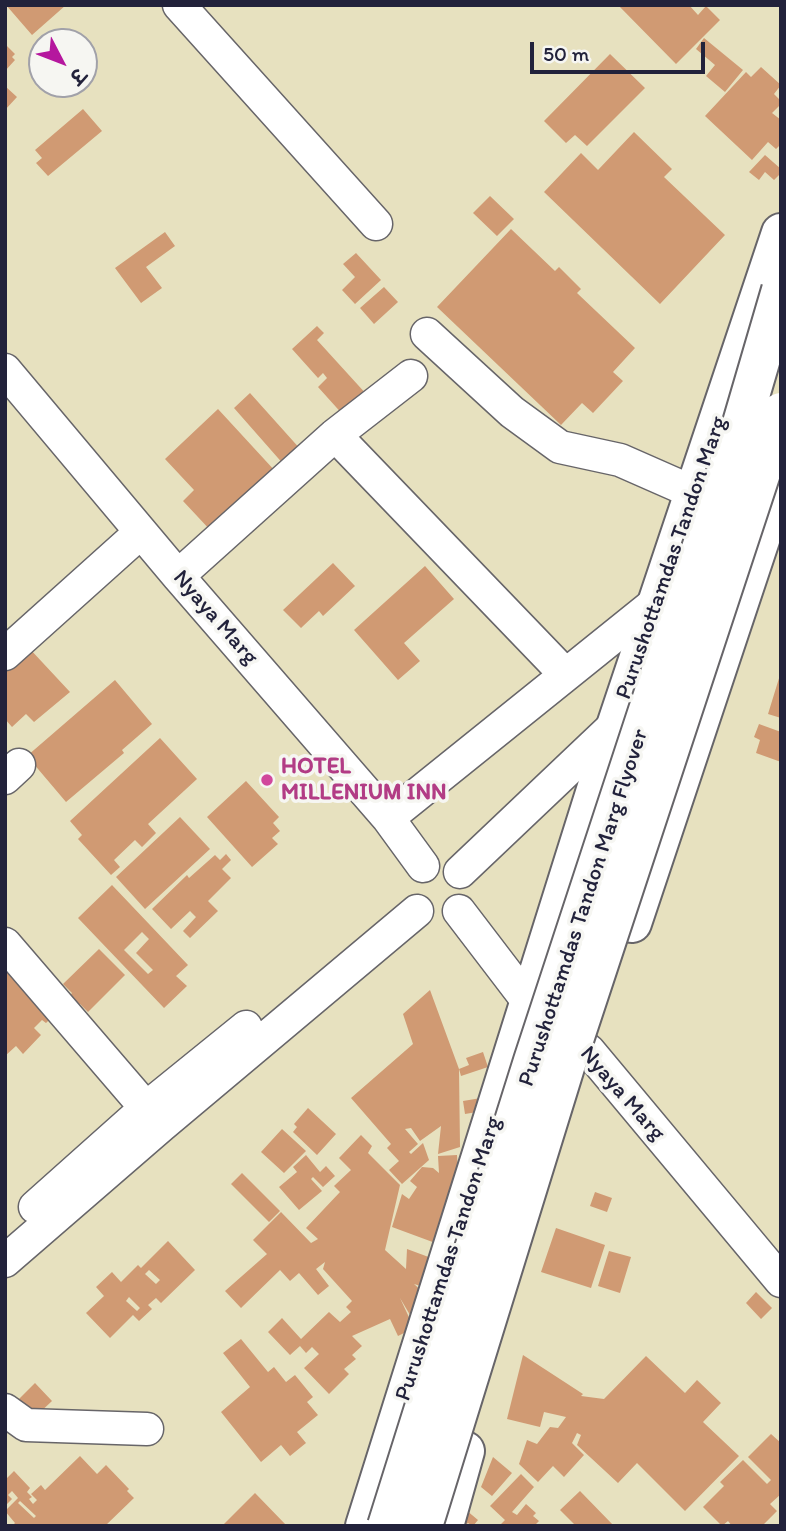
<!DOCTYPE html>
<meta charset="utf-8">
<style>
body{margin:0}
#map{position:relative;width:786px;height:1531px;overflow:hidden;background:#e7e1bf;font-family:Itim,"Playpen Sans Deva",sans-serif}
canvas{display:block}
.frame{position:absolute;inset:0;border:7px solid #22223b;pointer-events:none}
.north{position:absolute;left:28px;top:28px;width:70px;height:70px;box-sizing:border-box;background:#f6f6f2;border:2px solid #a1a1a9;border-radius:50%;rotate:132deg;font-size:19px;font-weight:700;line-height:28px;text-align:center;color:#22223b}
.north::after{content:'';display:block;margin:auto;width:24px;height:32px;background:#b5179e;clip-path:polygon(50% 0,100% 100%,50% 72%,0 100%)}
.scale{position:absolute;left:530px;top:42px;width:175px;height:32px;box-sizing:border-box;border:4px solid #22223b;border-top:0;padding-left:9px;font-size:21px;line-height:24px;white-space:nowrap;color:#22223b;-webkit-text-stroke:5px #f6f6f2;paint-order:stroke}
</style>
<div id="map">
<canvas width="786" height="1531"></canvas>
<div class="frame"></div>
<div class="north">उ</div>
<div class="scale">50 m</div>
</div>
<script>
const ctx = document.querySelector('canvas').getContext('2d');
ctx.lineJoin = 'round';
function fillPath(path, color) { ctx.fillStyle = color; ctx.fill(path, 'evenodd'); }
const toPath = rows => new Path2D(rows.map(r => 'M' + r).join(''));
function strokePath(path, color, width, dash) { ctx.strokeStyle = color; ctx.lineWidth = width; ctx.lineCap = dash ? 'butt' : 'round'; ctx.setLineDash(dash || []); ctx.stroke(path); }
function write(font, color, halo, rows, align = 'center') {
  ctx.font = font + ' Itim,sans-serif'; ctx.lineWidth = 7; ctx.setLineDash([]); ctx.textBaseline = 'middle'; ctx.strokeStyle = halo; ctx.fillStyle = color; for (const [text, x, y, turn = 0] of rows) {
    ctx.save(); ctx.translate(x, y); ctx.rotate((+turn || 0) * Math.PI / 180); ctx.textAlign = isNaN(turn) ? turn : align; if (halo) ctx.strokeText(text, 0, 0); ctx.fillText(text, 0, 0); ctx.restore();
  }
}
fillPath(toPath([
 [6,5,66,5,32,35],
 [618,5,689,5,698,15,706,6,720,20,676,64],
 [704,38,743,70,725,92,706,76,715,65,696,49],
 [5,44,15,54,12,57,15,60,5,71],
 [610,54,645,88,587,146,575,135,566,143,544,121],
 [761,67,781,85,774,94,781,101,781,104,772,113,781,120,781,144,776,149,768,142,752,160,705,116,746,72,751,77],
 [5,86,17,97,5,110],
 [83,109,102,131,48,176,36,163,42,158,35,150],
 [634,132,672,169,664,177,725,235,660,304,544,192,581,153,598,170],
 [765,155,781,169,781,173,774,180,765,172,759,180,749,172],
 [490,196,514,219,497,236,473,213],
 [511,229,555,271,559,267,581,289,577,293,635,348,613,372,623,381,593,413,582,403,561,425,437,307],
 [165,232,175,246,146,267,162,288,141,303,115,268],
 [356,253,381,280,355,304,342,290,355,277,343,264],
 [384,287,398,302,374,324,360,308],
 [317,326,324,333,317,340,368,396,345,417,318,387,327,378,323,373,318,378,292,349],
 [250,393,302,451,285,466,234,408],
 [218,409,276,472,212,532,183,501,194,490,165,459],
 [333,563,355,586,323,616,319,611,301,628,283,610],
 [425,566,454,599,404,643,420,661,398,680,354,630],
 [29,648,70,692,34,722,26,714,12,727,5,719,5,664],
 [780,675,781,675,781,718,768,714],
 [115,680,152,724,122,750,124,753,66,802,27,756],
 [759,724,781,732,781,762,756,753,760,740,754,737],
 [160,738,197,779,148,824,156,833,142,847,135,840,114,860,120,867,111,875,78,839,82,835,70,821],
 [246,781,279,817,273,823,280,831,272,838,278,844,252,867,207,817],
 [180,817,210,849,145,909,116,877],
 [226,854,231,860,222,869,231,878,208,901,218,911,190,938,183,931,196,917,190,911,171,929,152,909,187,875,189,878,215,855,220,860],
 [112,885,188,965,176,976,187,986,164,1008,78,918],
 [142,932,149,939,136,953,153,970,148,974,124,950],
 [99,949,125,975,88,1012,80,1004,77,1008,68,998,72,993,63,984],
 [5,953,57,1012,46,1023,42,1020,34,1028,41,1035,23,1054,16,1046,5,1056],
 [430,990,459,1069,460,1147,438,1154,441,1126,420,1141,411,1128,405,1129,418,1144,409,1152,411,1154,423,1143,429,1160,402,1184,389,1170,399,1161,387,1148,391,1144,351,1098,413,1044,403,1014],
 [483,1052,488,1067,461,1076,459,1069,469,1065,466,1058],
 [481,1098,483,1111,465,1114,463,1101],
 [308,1108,336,1134,317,1155,293,1132,297,1127,294,1124],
 [282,1129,306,1151,284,1173,261,1152],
 [361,1135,372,1146,368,1153,400,1185,385,1250,406,1269,407,1249,434,1259,427,1288,414,1284,424,1293,413,1320,400,1298,414,1328,398,1336,390,1319,352,1336,362,1346,352,1355,356,1359,344,1369,349,1374,329,1394,304,1368,319,1354,312,1347,306,1353,300,1346,290,1355,268,1332,282,1318,301,1339,329,1312,340,1322,351,1312,346,1307,352,1301,323,1269,325,1262,316,1269,329,1286,318,1295,299,1273,290,1281,280,1270,241,1308,225,1291,267,1254,253,1240,281,1212,311,1243,318,1239,306,1228,340,1192,334,1186,351,1170,339,1158],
 [306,1155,320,1172,326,1166,335,1176,323,1187,313,1177,311,1179,322,1191,299,1210,279,1187,297,1172,293,1167],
 [457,1155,459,1190,438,1244,392,1227,402,1194,409,1199,417,1187,410,1181,422,1167,433,1168,439,1173,438,1156],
 [242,1173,280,1211,269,1222,231,1184],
 [595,1192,612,1198,607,1212,590,1206],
 [556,1228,605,1245,591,1288,541,1272],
 [168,1241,195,1270,161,1303,156,1298,148,1305,152,1309,139,1321,133,1315,110,1338,86,1313,104,1296,96,1287,112,1272,121,1282,138,1265,141,1268],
 [149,1270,160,1280,156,1284,145,1274],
 [129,1297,140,1308,137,1311,126,1301],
 [609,1251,631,1257,620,1293,598,1286],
 [756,1292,772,1308,761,1319,746,1303],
 [241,1339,268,1372,274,1367,286,1382,295,1375,313,1397,307,1402,318,1415,297,1432,306,1443,290,1456,281,1445,261,1462,221,1412,250,1387,223,1353],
 [523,1355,583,1394,581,1396,604,1399,646,1356,685,1393,697,1380,721,1403,703,1422,739,1456,685,1511,637,1463,618,1483,577,1445,581,1435,577,1433,572,1443,584,1455,564,1477,553,1466,538,1482,519,1464,527,1440,537,1444,550,1427,558,1428,566,1417,544,1412,540,1427,507,1419],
 [35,1383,52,1401,35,1417,18,1400],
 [771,1434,781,1443,781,1494,770,1504,777,1511,762,1526,732,1526,728,1521,722,1526,703,1507,724,1486,720,1482,743,1460,767,1484,771,1480,748,1457],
 [80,1456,97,1474,106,1465,129,1489,127,1491,134,1498,105,1526,12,1526,15,1523,5,1511,18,1498,12,1491,8,1495,12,1499,5,1506,5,1480,14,1471,30,1488,27,1492,32,1497,29,1499,33,1504,37,1500,31,1494,41,1485,45,1490],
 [20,1501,36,1516,34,1518,18,1503],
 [493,1457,512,1473,492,1496,481,1487],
 [521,1474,534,1487,512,1512,517,1515,526,1504,536,1513,533,1516,539,1521,534,1526,499,1526,505,1520,490,1506],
 [580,1491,614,1526,576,1526,560,1510],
 [255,1493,287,1526,222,1526],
 [466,1510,478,1520,473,1526,468,1523,463,1526]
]), '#d09a73');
const minor = toPath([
 [179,5,376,224],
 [427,334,512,412,560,447,620,460,695,493],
 [5,370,178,576,388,818,423,866],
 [335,435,565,674],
 [178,576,335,435,411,376],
 [5,654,141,532],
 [5,778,19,765],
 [388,818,659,600],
 [460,872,617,723],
 [459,911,530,1004,589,1051,781,1281],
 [5,944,146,1108],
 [35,1207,146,1108,246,1027],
 [5,1261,161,1126,417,911],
 [5,1410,26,1425,147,1429]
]);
const major = toPath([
 [632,923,781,477],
 [365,1526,617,723,781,233],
 [444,1526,465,1451]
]);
strokePath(minor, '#676569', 35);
strokePath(major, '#676569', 42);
strokePath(minor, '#fff', 32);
strokePath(major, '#fff', 38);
const majorBridge = toPath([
 [387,1526,533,1061,740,430,781,290],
 [423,1526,565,1067,781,412]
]);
strokePath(majorBridge, '#676569', 42, []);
strokePath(majorBridge, '#fff', 38);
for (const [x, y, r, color] of [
 [267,780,7,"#d1479c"]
]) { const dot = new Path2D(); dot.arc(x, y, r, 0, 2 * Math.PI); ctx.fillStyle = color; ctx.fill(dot); strokePath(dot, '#f6f6f2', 2.5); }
write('23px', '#22223b', '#f6f6f2', [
 ["Purushottamdas Tandon Marg",672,558,-71],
 ["Nyaya Marg",215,618,49],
 ["Purushottamdas Tandon Marg Flyover",584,908,-72],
 ["Nyaya Marg",622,1094,49],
 ["Purushottamdas Tandon Marg",449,1259,-72]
]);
write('bold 23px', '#b23c85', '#f6f6f2', [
 ["HOTEL",281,767],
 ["MILLENIUM INN",281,793]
], 'left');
</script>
